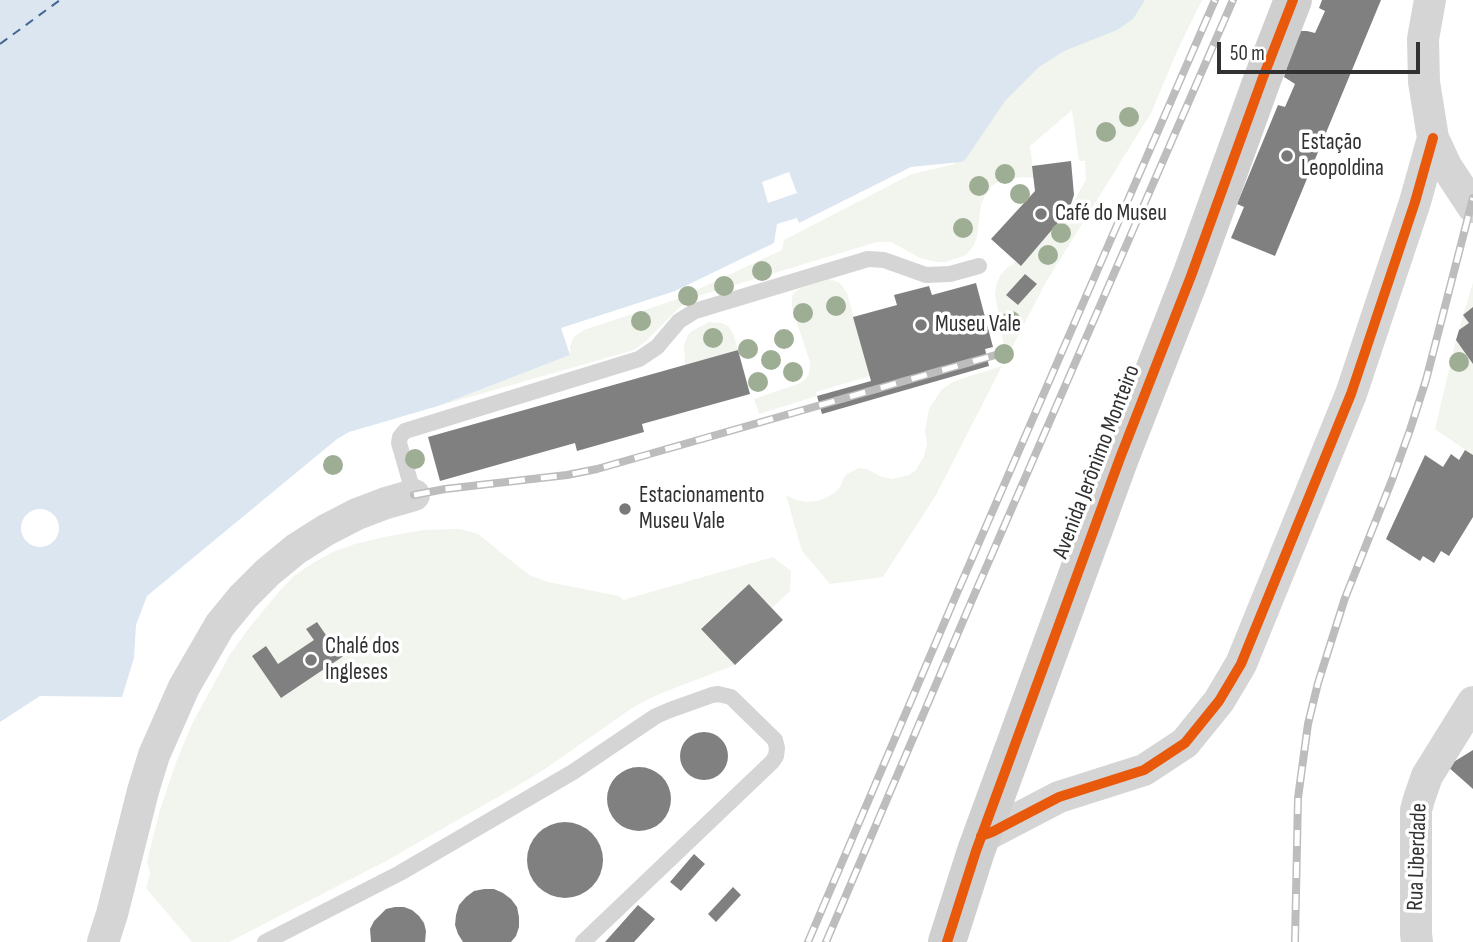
<!DOCTYPE html>
<meta charset="utf-8">
<style>
body{margin:0}
#map{position:relative;width:1473px;height:942px;overflow:hidden;background:#fff;font-family:"Sofia Sans Condensed",sans-serif}
canvas{display:block}
.scale{position:absolute;left:1217px;top:42px;width:203px;height:32px;box-sizing:border-box;border:4px solid #313131;border-top:0;padding-left:9px;font-size:21px;line-height:24px;white-space:nowrap;color:#313131;-webkit-text-stroke:5px #fff;paint-order:stroke}
</style>
<div id="map">
<canvas width="1473" height="942"></canvas>
<div class="scale">50 m</div>
</div>
<script>
const ctx = document.querySelector('canvas').getContext('2d');
ctx.lineJoin = 'round';
function fillPath(path, color) { ctx.fillStyle = color; ctx.fill(path, 'evenodd'); }
const toPath = rows => new Path2D(rows.map(r => 'M' + r).join(''));
function strokePath(path, color, width, dash) { ctx.strokeStyle = color; ctx.lineWidth = width; ctx.lineCap = dash ? 'butt' : 'round'; ctx.setLineDash(dash || []); ctx.stroke(path); }
function write(font, color, halo, rows, align = 'center') {
  ctx.font = font + ' "Sofia Sans Condensed",sans-serif'; ctx.lineWidth = 7; ctx.setLineDash([]); ctx.textBaseline = 'middle'; ctx.strokeStyle = halo; ctx.fillStyle = color; for (const [text, x, y, turn = 0] of rows) {
    ctx.save(); ctx.translate(x, y); ctx.rotate((+turn || 0) * Math.PI / 180); ctx.textAlign = isNaN(turn) ? turn : align; if (halo) ctx.strokeText(text, 0, 0); ctx.fillText(text, 0, 0); ctx.restore();
  }
}
fillPath(toPath([
 [1040,0,1202,0,1178,49,1151,113,1046,282,1006,359,995,293,997,283,1001,274,1008,267,1017,262,1021,265,1065,217,1086,180,1085,161,1079,161,1072,110,1030,146,1034,178,1022,177,1002,180,993,185,986,193,981,205,977,237,974,245,966,255,945,262,936,262,920,258,891,242,877,242,698,296,679,308,646,341,634,350,438,406,570,355,570,346,574,337,584,330,675,300,782,250,784,240,912,174,955,164],
 [1025,274,1037,285,1018,305,1006,295],
 [830,279,840,283,847,293,870,376,816,392,817,396,759,414,754,399,798,384,805,380,809,374,810,362,792,308,792,297,795,292,801,288],
 [1473,282,1473,455,1435,429,1456,340],
 [709,322,722,323,729,327,733,333,738,350,685,365,684,345,688,335,692,331],
 [1002,366,936,495,883,577,830,584,802,551,786,495,796,500,806,502,817,501,826,498,834,493,841,486,843,479,847,474,859,468,867,469,882,477,892,479,909,475,916,470,924,456,927,444,925,431,929,409,942,389,953,382,961,379],
 [460,529,478,534,529,575,548,582,619,596,623,600,773,557,791,571,790,591,772,608,749,584,701,628,735,665,659,694,635,706,542,771,510,790,386,861,229,942,192,942,146,888,150,874,147,861,160,810,177,760,192,724,229,656,249,628,282,588,294,576,313,563,333,552,355,544,389,536,424,530]
]), '#f1f5ed');
fillPath(toPath([
 [0,0,1145,0,1133,19,1117,30,1064,51,1039,67,1005,101,965,160,961,162,911,167,799,223,797,218,777,224,774,243,675,291,561,328,570,355,438,406,349,432,337,439,147,596,136,625,134,658,122,697,40,696,0,722]
]), '#dce6f1');
fillPath(toPath([
 [789,172,797,193,768,203,762,182],
 '21 528a19 19 0 1 1 38 0a19 19 0 1 1-38 0Z'
]), '#fff');
strokePath(toPath([
 [0,44,60,0]
]), '#416790', 2, [9, 7]);
fillPath(toPath([
 [1322,0,1381,0,1275,256,1231,238,1244,207,1237,204,1278,105,1285,107,1295,84,1284,77,1298,31,1307,31,1315,33,1325,11,1319,8],
 [1071,161,1074,195,1069,210,1021,266,991,239,1035,191,1032,166],
 [1025,274,1037,284,1018,305,1006,295],
 [976,283,993,347,985,349,989,366,822,414,817,396,871,381,853,317,897,305,894,295,929,286,932,295],
 [1473,307,1473,364,1456,340,1459,330,1469,323,1463,315],
 [738,350,750,394,642,424,644,432,577,451,575,443,440,481,428,437],
 [1465,450,1473,455,1473,517,1449,556,1441,551,1434,563,1423,556,1420,561,1386,539,1425,455,1443,467,1451,454,1459,460],
 [749,584,783,620,735,665,701,629],
 [317,622,330,641,337,637,348,653,281,698,252,656,266,646,278,664,314,640,306,629],
 '680 756a24 24 0 1 1 48 0a24 24 0 1 1-48 0Z',
 [1473,750,1473,789,1447,766],
 '607 799a32 32 0 1 1 64 0a32 32 0 1 1-64 0Z',
 '527 860a38 38 0 1 1 76 0a38 38 0 1 1-76 0Z',
 [694,854,705,864,681,891,670,882],
 [733,887,741,895,716,922,708,914],
 [484,889,494,889,503,893,511,899,517,907,519,917,519,927,516,936,511,942,463,942,458,934,455,925,456,915,459,905,466,897,474,891],
 [638,905,655,919,634,942,605,942],
 [395,907,404,907,412,910,419,916,424,923,426,931,425,942,371,942,370,929,374,921,386,909]
]), '#808080');
strokePath(toPath([
 [414,495,399,443,400,437,405,431,639,359,657,347,679,321,695,311,868,259,884,260,926,275,950,274,979,266],
 [265,942,400,873,573,772,656,716,670,710,712,695,718,694,731,697,775,740,777,748,776,756,772,762,583,942]
]), '#d5d5d5', 16);
strokePath(toPath([
 [1430,0,1423,39,1424,82,1433,138,1446,166,1473,207],
 [981,836,992,832,1059,797,1144,770,1185,743,1219,701,1241,664,1351,394,1415,202,1433,138],
 [103,942,112,914,143,791,154,755,184,687,220,625,243,597,268,572,296,549,326,530,357,514,386,503,414,495],
 [1417,942,1416,934,1416,810,1419,799,1427,776,1473,702]
]), '#d5d5d5', 32);
strokePath(toPath([
 [947,942,976,851,1120,458,1191,276,1262,80,1293,0]
]), '#cfcfcf', 38);
const rail = toPath([
 [414,495,445,489,567,475,597,469,999,354],
 [808,942,957,593,1215,0],
 [826,942,972,600,1233,0],
 [1295,942,1298,798,1308,724,1318,683,1345,598,1392,480,1410,430,1426,380,1473,198]
]);
strokePath(rail, '#bdbdbd', 8);
strokePath(rail, '#fff', 5, [16]);
strokePath(toPath([
 [981,836,992,832,1059,797,1144,770,1185,743,1219,701,1241,664,1351,394,1415,202,1433,138],
 [947,942,976,851,1120,458,1191,276,1262,80,1293,0]
]), '#e8590c', 10);
ctx.fillStyle = '#9eae95';
for (const [x, y] of [
 [1129,117],
 [1106,132],
 [1005,174],
 [979,186],
 [1020,194],
 [963,228],
 [1061,233],
 [1048,255],
 [762,271],
 [724,286],
 [688,296],
 [836,306],
 [803,313],
 [641,321],
 [1011,321],
 [713,338],
 [784,339],
 [748,349],
 [1004,354],
 [771,360],
 [1459,362],
 [793,372],
 [758,382],
 [415,459],
 [333,465]
]) { ctx.beginPath(); ctx.arc(x, y, 10, 0, 2 * Math.PI); ctx.fill(); }
for (const [x, y, r, color] of [
 [1287,156,7,"#797979"],
 [1041,214,7,"#797979"],
 [921,325,7,"#797979"],
 [625,509,7,"#797979"],
 [311,660,7,"#797979"]
]) { const dot = new Path2D(); dot.arc(x, y, r, 0, 2 * Math.PI); ctx.fillStyle = color; ctx.fill(dot); strokePath(dot, '#fff', 2.5); }
write('23px', '#313131', '#fff', [
 ["Estação",1301,143],
 ["Leopoldina",1301,169],
 ["Café do Museu",1055,214],
 ["Museu Vale",935,325],
 ["Estacionamento",639,496],
 ["Museu Vale",639,522],
 ["Chalé dos",325,647],
 ["Ingleses",325,673]
], 'left');
write('23px', '#313131', '#fff', [
 ["Avenida Jerônimo Monteiro",1097,462,-69],
 ["Rua Liberdade",1418,857,-88]
]);
</script>
